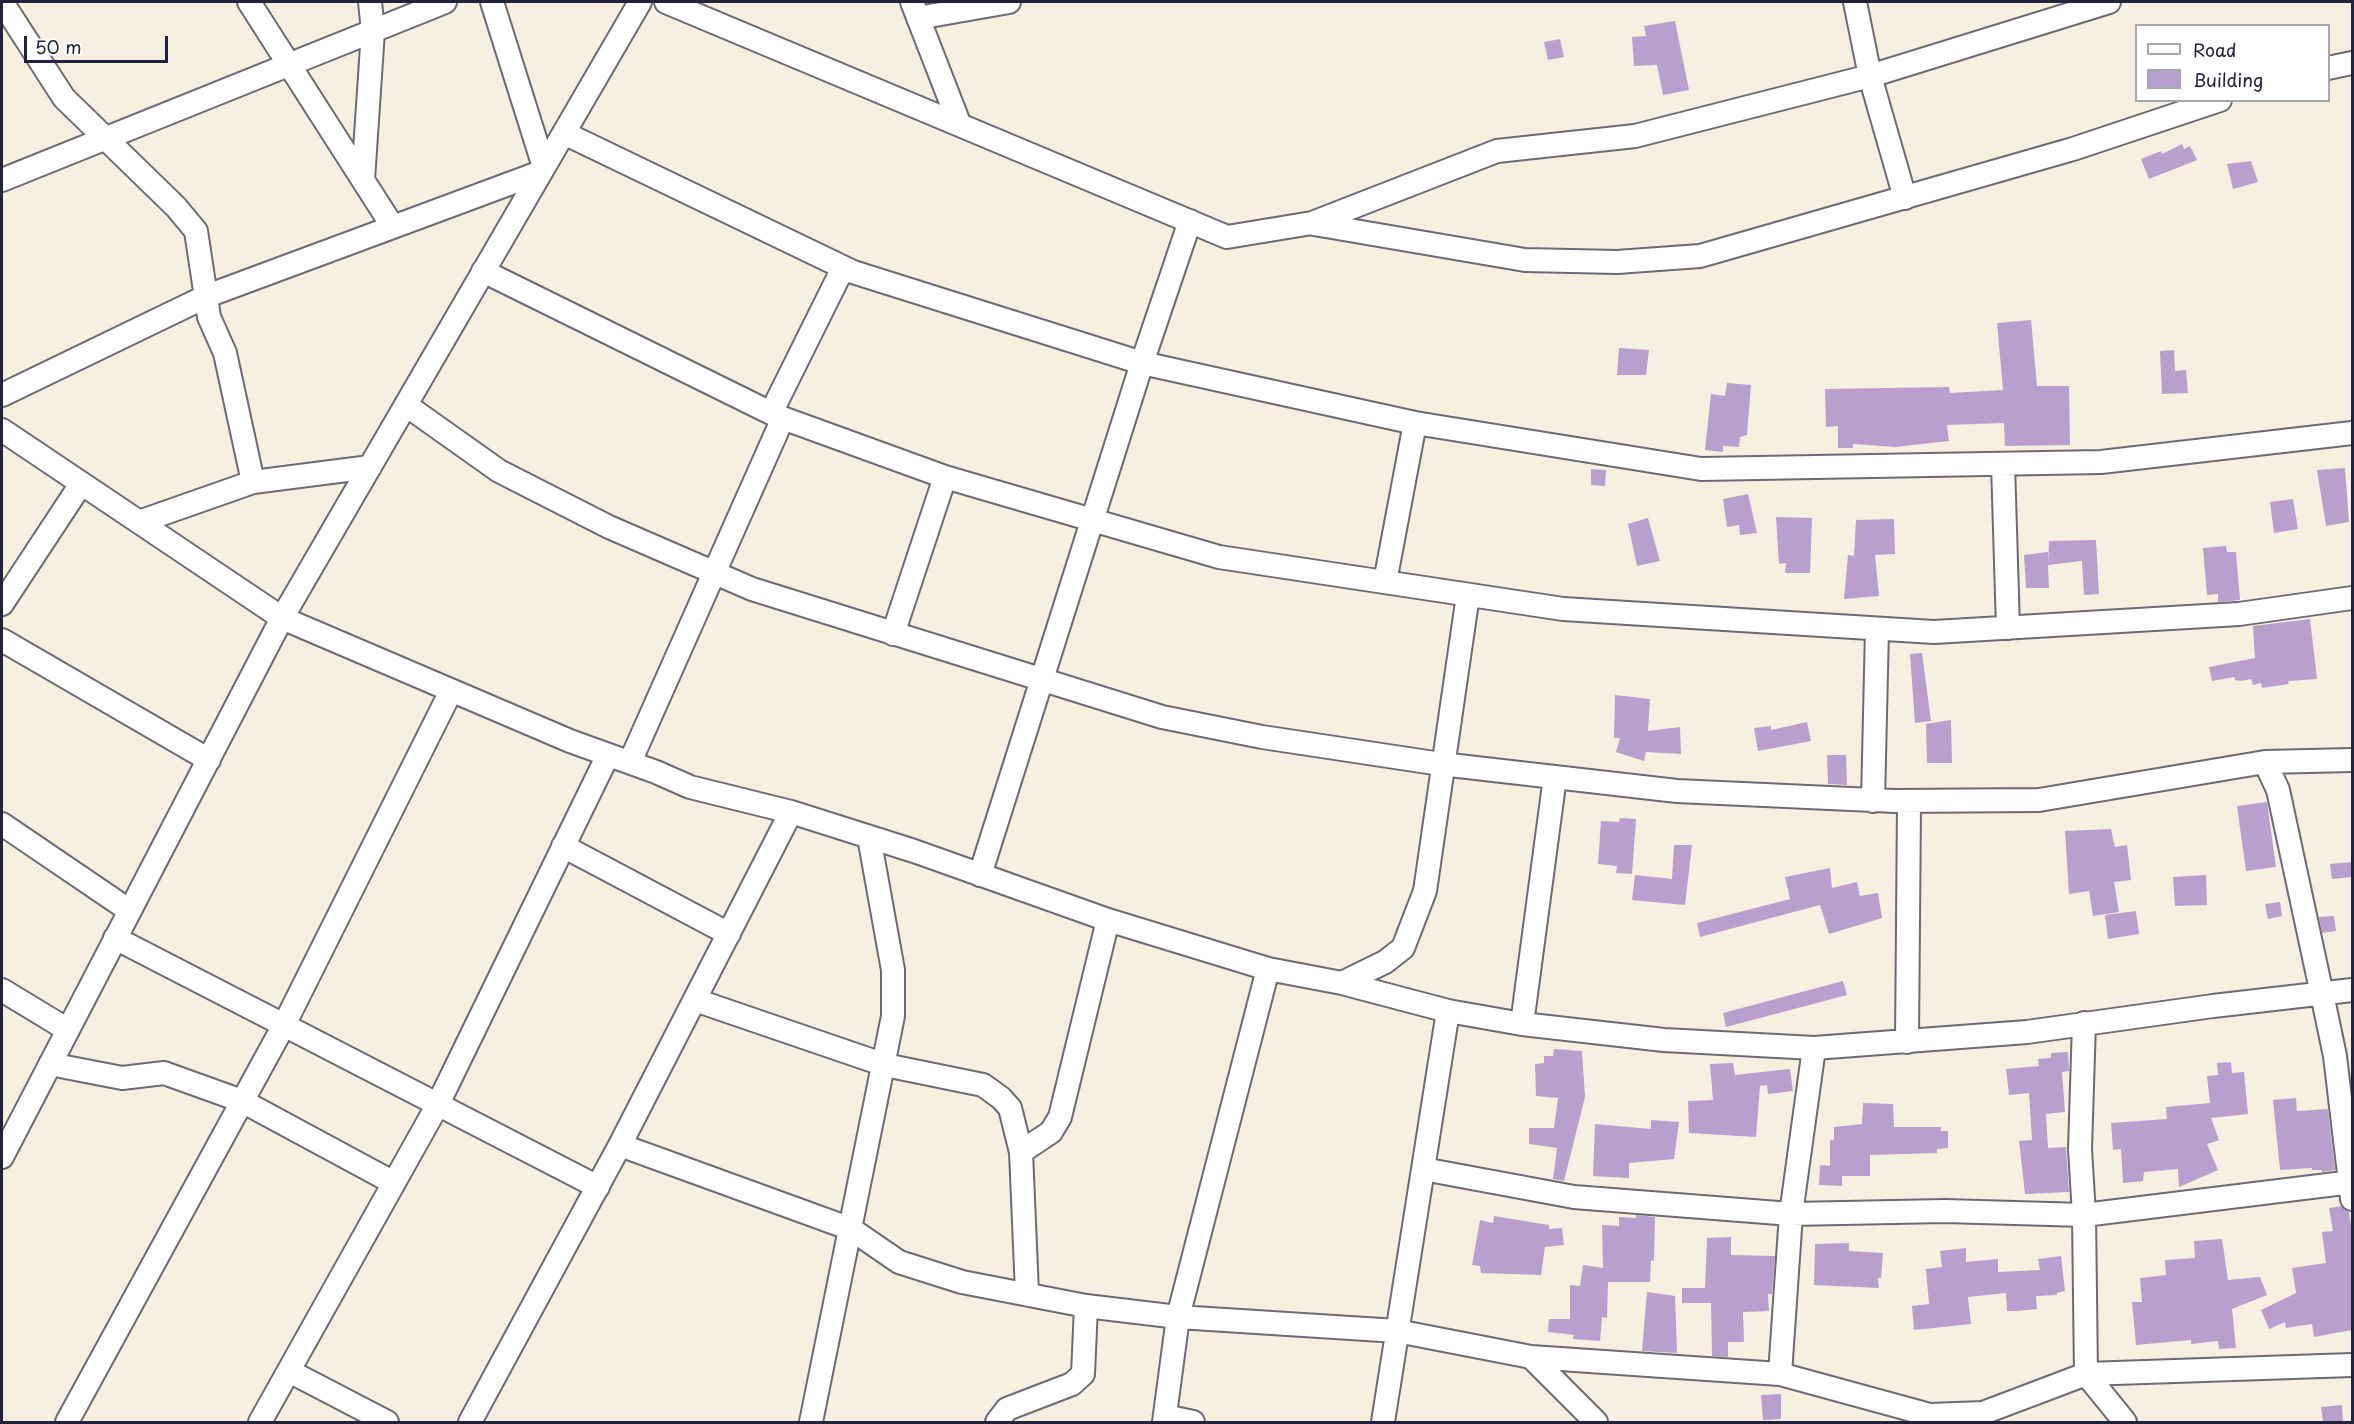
<!DOCTYPE html>
<style>
body{margin:0}
#map{position:relative;width:2354px;height:1424px;overflow:hidden;background:#f7f0e1;font-family:"Playpen Sans",sans-serif}
canvas{display:block}
.frame{position:absolute;inset:0;border:3px solid #22223b;pointer-events:none}
.legend{position:absolute;left:2135px;top:24px;width:195px;height:78px;box-sizing:border-box;background:#fff;border:2px solid #a7a7b1;margin:0;padding:8px 10px;list-style:none;font-size:18px;color:#22223b}
.legend li{display:flex;align-items:center;gap:12px;height:30px}
.legend b{width:30px;border:2px solid #a7a7b1}
.scale{position:absolute;left:24px;top:36px;width:144px;height:27px;box-sizing:border-box;border:3px solid #22223b;border-top:0;padding-left:8px;font-size:18px;line-height:21px;white-space:nowrap;color:#22223b;-webkit-text-stroke:4px #fff;paint-order:stroke}
</style>
<div id="map">
<canvas width="2354" height="1424"></canvas>
<div class="frame"></div>
<ul class="legend">
<li><b style="height:8px;background:#fff"></b>Road</li>
<li><b style="height:16px;background:#b99fce"></b>Building</li>
</ul>
<div class="scale">50 m</div>
</div>
<script>
const ctx = document.querySelector('canvas').getContext('2d');
ctx.lineJoin = 'round';
function fillPath(path, color) { ctx.fillStyle = color; ctx.fill(path, 'evenodd'); }
const toPath = rows => new Path2D(rows.map(r => 'M' + r).join(''));
function strokePath(path, color, width, dash) { ctx.strokeStyle = color; ctx.lineWidth = width; ctx.lineCap = dash ? 'butt' : 'round'; ctx.setLineDash(dash || []); ctx.stroke(path); }
fillPath(toPath([
 [1675,21,1689,90,1663,95,1657,65,1634,66,1632,37,1646,36,1644,26],
 [1560,39,1564,57,1548,60,1544,42],
 [2182,144,2184,149,2190,146,2197,160,2149,179,2141,159,2161,151,2162,154],
 [2251,161,2258,182,2233,189,2227,164],
 [2031,320,2037,386,2069,386,2070,445,2005,446,2004,423,1947,425,1949,441,1895,447,1853,444,1853,448,1838,448,1838,426,1826,427,1825,389,1949,387,1950,393,2003,390,1997,323],
 [1619,348,1649,350,1646,375,1617,375],
 [2174,350,2175,371,2186,370,2188,393,2162,394,2160,351],
 [1727,383,1751,385,1747,435,1740,437,1739,447,1723,446,1723,452,1705,450,1711,394,1725,396],
 [2345,468,2349,522,2326,526,2317,470],
 [1591,469,1606,470,1605,486,1591,485],
 [1748,494,1757,533,1740,535,1739,525,1727,527,1723,499],
 [2293,499,2298,529,2274,533,2270,502],
 [1776,517,1812,518,1810,573,1785,573,1786,563,1779,564],
 [1648,518,1660,561,1637,566,1628,524],
 [1894,519,1895,554,1875,555,1879,596,1844,599,1848,555,1854,556,1856,520],
 [2096,540,2099,594,2084,595,2082,561,2048,565,2049,588,2026,588,2024,555,2048,552,2048,565,2049,541],
 [2226,546,2227,552,2236,552,2240,600,2218,602,2218,594,2207,595,2203,548],
 [2310,619,2317,679,2288,681,2289,684,2262,688,2261,683,2253,685,2251,679,2241,681,2235,680,2234,677,2212,681,2209,667,2255,658,2253,626],
 [1922,653,1931,721,1915,723,1910,654],
 [1615,695,1650,699,1648,731,1680,727,1681,754,1646,752,1644,761,1616,752,1620,738,1614,738],
 [1951,720,1952,763,1927,763,1926,724],
 [1807,722,1811,741,1758,751,1754,728,1771,726,1771,730],
 [1827,755,1846,755,1847,785,1828,784],
 [2267,802,2276,867,2246,871,2237,806],
 [1620,818,1636,819,1632,874,1616,873,1617,866,1598,864,1601,821,1619,822],
 [2111,829,2115,847,2127,845,2131,880,2114,882,2119,912,2093,916,2089,891,2069,894,2065,831],
 [1674,845,1692,845,1685,905,1632,900,1635,875,1672,879],
 [2352,862,2352,877,2332,879,2330,864],
 [1830,868,1832,888,1857,882,1860,896,1878,893,1882,918,1829,934,1820,905,1700,937,1697,923,1790,899,1785,877],
 [2206,875,2207,905,2175,906,2173,877],
 [2280,902,2282,916,2268,919,2265,904],
 [2136,911,2139,934,2108,939,2105,915],
 [2334,916,2336,931,2322,933,2319,917],
 [1843,981,1847,995,1726,1027,1723,1013],
 [1554,1049,1582,1051,1585,1097,1564,1181,1553,1179,1557,1148,1529,1144,1529,1128,1554,1128,1558,1098,1536,1096,1535,1064,1544,1063,1544,1056,1553,1056],
 [2068,1052,2069,1071,2062,1072,2065,1112,2046,1114,2048,1148,2066,1147,2069,1192,2025,1194,2019,1141,2032,1140,2029,1093,2009,1095,2006,1069,2039,1066,2038,1059,2051,1058,2051,1053],
 [2231,1062,2232,1073,2244,1072,2248,1114,2211,1118,2219,1140,2207,1144,2218,1170,2179,1187,2178,1169,2144,1172,2143,1181,2123,1183,2121,1149,2113,1150,2111,1123,2167,1119,2166,1107,2210,1103,2207,1076,2218,1075,2217,1063],
 [1733,1063,1735,1075,1790,1069,1793,1091,1768,1094,1767,1085,1760,1086,1756,1137,1689,1133,1688,1101,1713,1100,1710,1064],
 [2296,1098,2297,1111,2328,1109,2335,1170,2322,1172,2322,1170,2312,1170,2312,1168,2280,1170,2273,1100],
 [1863,1103,1893,1104,1894,1127,1941,1127,1941,1131,1948,1131,1948,1148,1937,1149,1937,1153,1870,1155,1870,1176,1842,1176,1842,1186,1819,1185,1820,1165,1830,1166,1830,1140,1834,1140,1834,1127,1862,1124],
 [1651,1120,1679,1122,1674,1159,1629,1163,1629,1178,1593,1176,1595,1124,1651,1129],
 [2341,1206,2349,1212,2352,1231,2352,1330,2314,1337,2312,1324,2286,1328,2285,1322,2269,1329,2261,1310,2296,1293,2292,1268,2326,1263,2322,1232,2333,1231,2329,1208],
 [1636,1215,1655,1217,1654,1261,1651,1260,1650,1282,1608,1282,1607,1318,1602,1317,1600,1341,1573,1339,1574,1335,1548,1332,1549,1319,1570,1319,1570,1285,1580,1286,1583,1265,1603,1268,1602,1225,1619,1226,1619,1217,1636,1218],
 [1494,1216,1549,1225,1549,1229,1562,1228,1564,1245,1545,1247,1541,1275,1481,1273,1480,1266,1472,1265,1480,1220,1493,1223],
 [1731,1237,1731,1255,1775,1256,1772,1294,1768,1294,1769,1311,1743,1312,1744,1342,1728,1342,1728,1357,1712,1356,1711,1303,1682,1303,1682,1288,1705,1288,1707,1238],
 [2222,1239,2228,1280,2260,1277,2267,1295,2232,1309,2236,1348,2219,1349,2218,1341,2191,1344,2191,1340,2136,1345,2132,1302,2142,1302,2140,1278,2166,1275,2165,1260,2195,1258,2194,1241],
 [1849,1243,1849,1251,1883,1253,1881,1278,1878,1278,1879,1288,1814,1285,1815,1244],
 [1966,1248,1966,1262,1998,1259,1998,1272,2040,1270,2038,1259,2061,1256,2065,1291,2057,1293,2057,1295,2036,1296,2037,1309,2017,1311,2007,1311,2006,1293,1968,1297,1971,1324,1914,1330,1912,1306,1929,1304,1926,1269,1942,1267,1940,1251],
 [1647,1292,1675,1296,1677,1353,1642,1351],
 [1781,1394,1781,1419,1763,1420,1761,1395],
 [2342,1405,2343,1422,2323,1422,2321,1407]
]), '#b99fce');
const street = toPath([
 [2,2,64,98,176,207,196,231,209,317,225,353,253,482],
 [249,2,393,227],
 [492,2,544,167],
 [666,2,1227,237,1312,223,1497,151,1635,136,1870,76,2109,2],
 [912,2,959,123],
 [1855,2,1870,76,1905,198],
 [918,18,1009,2],
 [2328,68,2352,63],
 [564,133,853,272,1142,363,1415,423,1701,469,2101,462,2352,433],
 [2,180,445,2],
 [363,180,373,31,370,2],
 [1314,224,1525,260,1617,262,1700,256,2073,149,2220,100],
 [483,271,777,416,945,477,1219,557,1563,609,1934,632,2239,614,2352,598],
 [2,395,207,296,541,172],
 [406,405,499,471,609,527,752,589,1162,717,1262,737,1441,764,1677,791,1895,801,2039,800,2265,762,2352,760],
 [771,413,843,268],
 [2,430,282,618,570,741,656,772,690,787,791,812,914,851,1108,920,1268,969,1342,983,1448,1011,1522,1024,1664,1040,1814,1048,2027,1032,2213,1006,2352,990],
 [2003,464,2008,628],
 [139,522,253,482,370,467],
 [1385,582,1415,423],
 [2,604,81,484],
 [893,634,945,477],
 [2,640,209,760],
 [630,762,783,418],
 [2265,762,2278,790,2326,1013,2335,1056,2352,1199],
 [1873,801,1877,629],
 [2,824,130,911],
 [563,846,729,934],
 [980,875,1142,363,1190,221],
 [115,938,598,1187],
 [1342,983,1385,962,1403,948,1425,891,1468,595],
 [2,990,68,1030],
 [695,1000,885,1065,983,1085,1001,1098,1010,1108,1021,1152,1027,1293],
 [2084,1023,2080,1149,2084,1215,2086,1374,2125,1422],
 [1522,1024,1555,777],
 [1907,1042,1909,802],
 [50,1064,122,1078,164,1073,242,1101,394,1183],
 [620,1145,851,1229,899,1262,962,1282,1086,1306,1178,1317,1397,1331,1531,1357,1780,1374,1930,1415,1983,1413,2086,1374,2352,1365],
 [1021,1152,1051,1132,1060,1117,1108,920],
 [2,1157,282,618,640,2],
 [1423,1169,1574,1197,1791,1214,1945,1211,2084,1215,2352,1182],
 [1531,1357,1596,1422],
 [289,1371,387,1422],
 [1780,1374,1791,1214,1814,1048],
 [1165,1416,1193,1422],
 [67,1422,284,1025,451,691],
 [260,1422,437,1106,608,755],
 [470,1422,620,1145,791,812],
 [811,1422,893,1016,893,970,869,837],
 [997,1422,1007,1409,1072,1384,1083,1374,1086,1306],
 [1164,1422,1178,1317,1268,969],
 [1383,1422,1448,1011]
]);
strokePath(street, '#6d6a75', 26);
strokePath(street, '#fff', 22);
</script>
